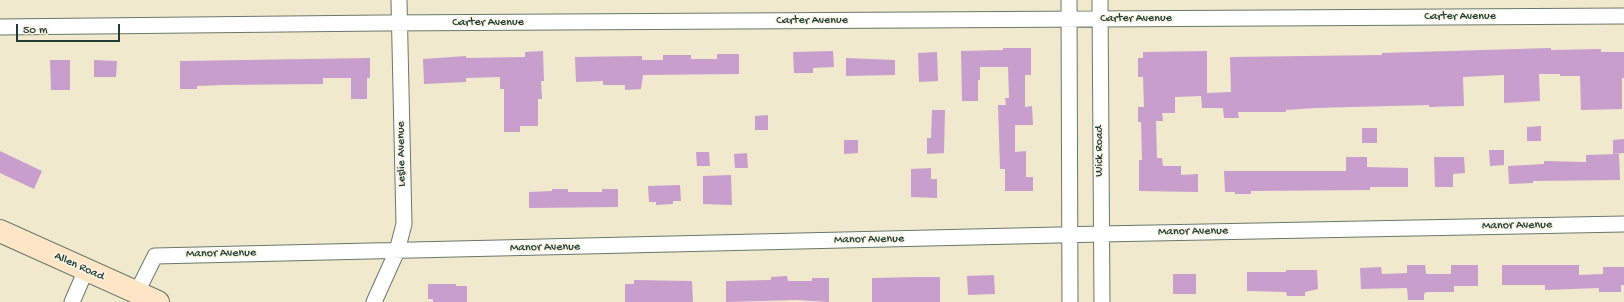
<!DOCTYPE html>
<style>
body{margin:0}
#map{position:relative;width:1624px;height:302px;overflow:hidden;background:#f1e9cd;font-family:"Gochi Hand",sans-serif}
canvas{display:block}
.scale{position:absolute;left:16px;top:24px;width:104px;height:18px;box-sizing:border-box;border:2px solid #1f3d34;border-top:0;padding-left:5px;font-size:12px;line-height:14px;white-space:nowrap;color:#1f3d34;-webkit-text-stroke:3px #fcf5e5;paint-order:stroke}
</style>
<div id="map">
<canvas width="1624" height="302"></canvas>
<div class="scale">50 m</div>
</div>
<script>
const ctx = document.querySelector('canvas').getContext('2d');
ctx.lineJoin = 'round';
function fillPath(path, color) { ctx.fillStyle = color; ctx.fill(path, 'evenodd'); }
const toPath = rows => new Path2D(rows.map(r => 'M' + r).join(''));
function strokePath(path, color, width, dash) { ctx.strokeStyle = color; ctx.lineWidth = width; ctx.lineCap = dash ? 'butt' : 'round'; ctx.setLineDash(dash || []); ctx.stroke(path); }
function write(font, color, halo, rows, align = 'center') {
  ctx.font = font + ' "Gochi Hand",sans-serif'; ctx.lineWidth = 3; ctx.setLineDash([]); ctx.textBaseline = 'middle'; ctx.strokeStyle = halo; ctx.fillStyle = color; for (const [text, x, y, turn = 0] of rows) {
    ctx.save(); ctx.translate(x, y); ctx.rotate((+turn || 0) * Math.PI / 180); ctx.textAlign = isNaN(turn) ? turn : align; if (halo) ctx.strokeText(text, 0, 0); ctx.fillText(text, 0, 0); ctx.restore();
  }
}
fillPath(toPath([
 [1003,48,1031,48,1031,75,1025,75,1025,107,1032,106,1033,125,1015,125,1015,152,1026,151,1026,177,1033,177,1033,191,1005,191,1005,169,1000,169,998,105,1006,105,1005,98,1009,98,1008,67,980,67,980,80,978,80,978,101,962,101,961,51,1003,50],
 [1551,48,1551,50,1601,49,1601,52,1624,52,1624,78,1622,78,1622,109,1581,110,1580,76,1560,76,1560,74,1539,74,1540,101,1504,103,1504,75,1463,77,1464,106,1429,107,1429,105,1315,108,1286,110,1286,112,1238,112,1239,118,1224,118,1223,108,1202,108,1201,96,1175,97,1175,113,1162,113,1163,121,1156,121,1157,158,1162,158,1163,166,1181,166,1181,175,1198,174,1198,192,1139,191,1139,160,1142,160,1141,122,1138,122,1138,107,1144,107,1143,77,1138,77,1138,58,1143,58,1143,52,1207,51,1207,93,1231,92,1230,57,1382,55,1382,53],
 [543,51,544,81,541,81,542,99,538,99,538,126,520,126,520,132,504,132,504,89,500,89,500,77,466,78,466,82,424,84,423,59,466,56,466,58,525,57,525,52],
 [833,51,834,67,813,68,813,73,794,73,793,52],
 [937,52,938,81,919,82,918,53],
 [717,54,739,54,739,74,643,75,641,89,625,90,625,85,603,85,603,81,576,82,575,57,642,56,642,60,663,60,663,55,691,55,691,59,717,59],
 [370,58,370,78,367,78,367,99,351,99,351,78,323,78,323,84,222,85,197,86,197,89,180,89,180,61],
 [846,58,895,60,895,75,846,76],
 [50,60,70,60,70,90,51,90],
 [94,60,117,61,116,77,94,77],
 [932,110,945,110,944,153,927,154,927,138,931,138],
 [768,115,768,130,755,130,755,116],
 [1541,126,1541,141,1527,141,1527,127],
 [1362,128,1377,128,1377,143,1362,143],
 [1624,139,1624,153,1613,154,1613,140],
 [844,140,858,140,858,153,844,154],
 [1489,150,1504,150,1504,165,1490,166],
 [0,151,42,171,34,189,0,173],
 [696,152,709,152,710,166,697,166],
 [747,153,748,168,735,168,734,154],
 [1619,154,1620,180,1533,181,1533,183,1509,184,1508,166,1544,164,1544,161,1586,162,1586,155],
 [1346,157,1367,157,1367,167,1408,168,1408,187,1370,187,1370,190,1251,191,1251,194,1235,194,1235,192,1225,192,1224,171,1346,171],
 [1434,157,1464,157,1465,173,1453,174,1453,187,1435,187],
 [931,168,931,179,937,179,937,198,911,197,911,169],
 [731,175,732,205,703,204,703,176],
 [680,185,681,201,673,201,673,204,656,205,656,202,649,202,648,186],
 [552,189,568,189,568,192,602,192,602,189,618,189,618,207,529,208,529,192,552,191],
 [1407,265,1425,265,1426,274,1451,274,1451,265,1478,265,1478,286,1454,286,1454,292,1426,292,1424,294,1424,300,1408,300,1407,288,1361,289,1360,268,1381,267,1382,274,1407,273],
 [1502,265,1579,265,1579,275,1603,274,1603,267,1624,267,1624,285,1621,285,1621,292,1599,292,1599,288,1545,290,1545,285,1502,285],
 [1286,270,1317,270,1318,289,1305,292,1305,296,1287,296,1286,292,1247,291,1247,272,1286,272],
 [1173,274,1196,274,1196,294,1173,294],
 [994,275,995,294,968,295,967,276],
 [787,276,788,281,812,281,812,278,829,278,829,302,797,300,726,302,726,281,771,280,771,277],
 [915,277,940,277,940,302,872,302,872,278],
 [634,280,692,281,693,302,625,302,625,284,634,284],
 [428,284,456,284,456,286,467,286,467,302,433,302,433,299,428,299]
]), '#c89ecd');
const minor = toPath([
 [1069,0,1070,302],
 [1100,0,1102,302],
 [0,27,382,23,1624,16],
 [137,292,155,256,1101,234,1624,224],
 [72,302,86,270],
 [374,302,397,251,404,224,399,0]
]);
const secondary = toPath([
 [0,231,158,302]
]);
strokePath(minor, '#68796a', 17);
strokePath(secondary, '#68796a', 24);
strokePath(minor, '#fff', 15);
strokePath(secondary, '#fee5c5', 22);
write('12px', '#1f3d34', '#fcf5e5', [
 ["Carter Avenue",1460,17],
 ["Carter Avenue",1136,19],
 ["Carter Avenue",812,21],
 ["Carter Avenue",488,23],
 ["Wick Road",1100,151,-90],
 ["Leslie Avenue",402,154,-91],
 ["Manor Avenue",1517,226,-1],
 ["Manor Avenue",1193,232,-1],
 ["Manor Avenue",869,240,-1],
 ["Manor Avenue",545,248,-1],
 ["Manor Avenue",221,254,-1],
 ["Allen Road",79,267,24]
]);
</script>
